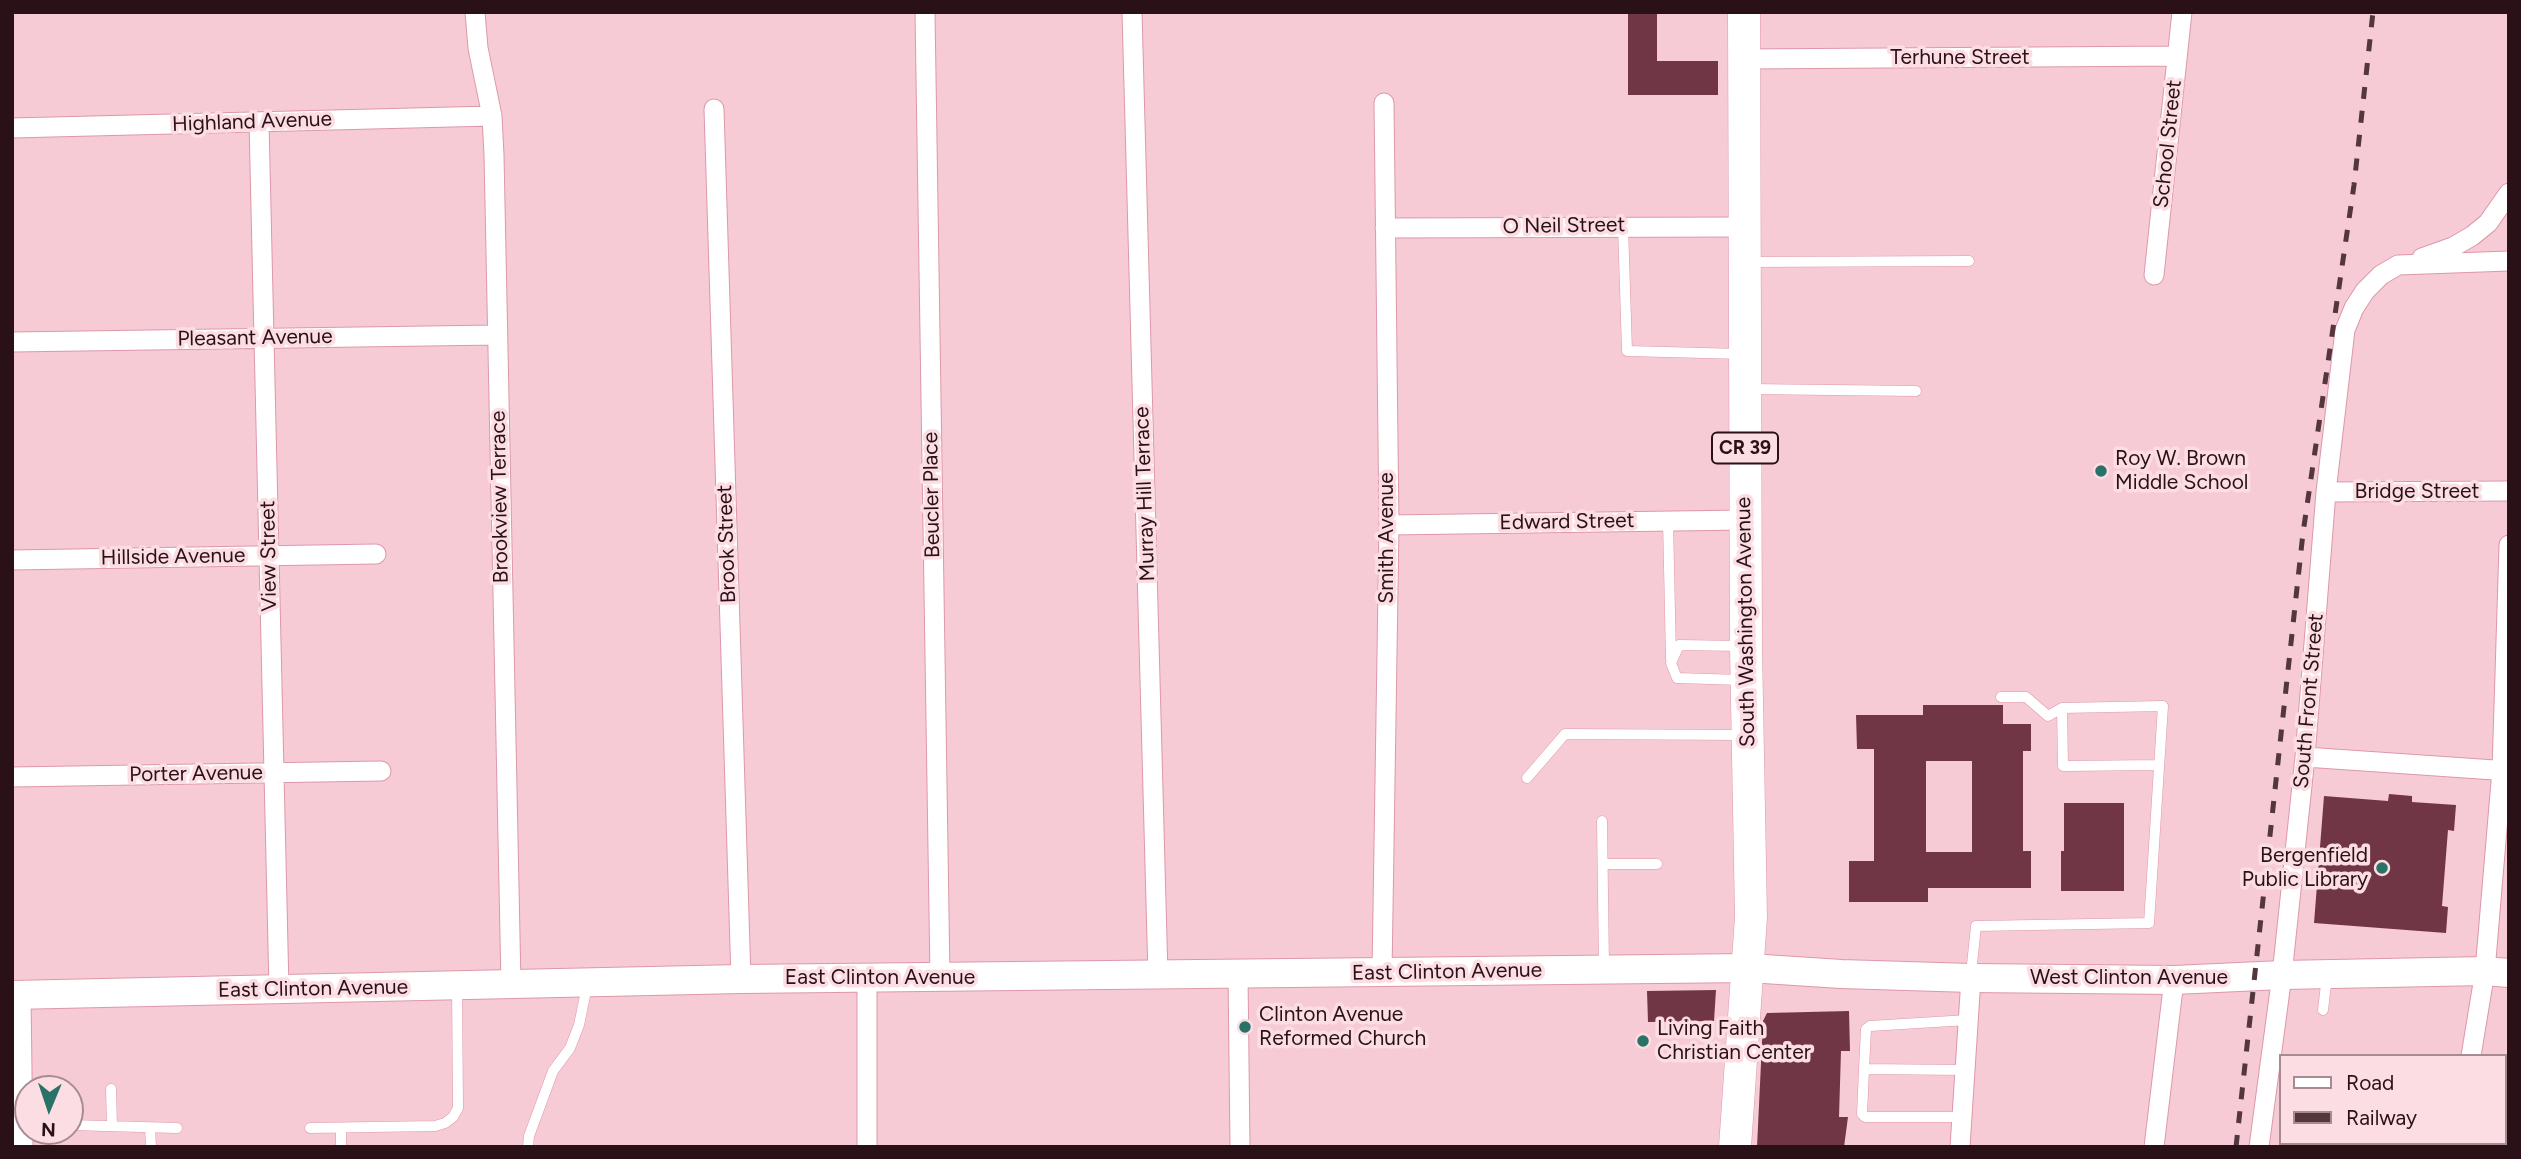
<!DOCTYPE html>
<style>
body{margin:0}
#map{position:relative;width:2521px;height:1159px;overflow:hidden;background:#f7cbd5;font-family:Figtree,sans-serif}
canvas{display:block}
.frame{position:absolute;inset:0;border:14px solid #2a1118;pointer-events:none}
.legend{position:absolute;left:2279px;top:1054px;width:228px;height:91px;box-sizing:border-box;background:#fbdde3;border:2px solid #a78b92;margin:0;padding:9px 12px;list-style:none;font-size:21px;color:#2a1118}
.legend li{display:flex;align-items:center;gap:14px;height:35px}
.legend b{width:35px;border:2px solid #a78b92}
.north{position:absolute;left:14px;top:1075px;width:70px;height:70px;box-sizing:border-box;background:#fbdde3;border:2px solid #a78b92;border-radius:50%;rotate:182deg;font-size:19px;font-weight:700;line-height:28px;text-align:center;color:#2a1118}
.north::after{content:'';display:block;margin:auto;width:24px;height:32px;background:#2a7168;clip-path:polygon(50% 0,100% 100%,50% 72%,0 100%)}
</style>
<div id="map">
<canvas width="2521" height="1159"></canvas>
<div class="frame"></div>
<ul class="legend">
<li><b style="height:9px;background:#fff"></b>Road</li>
<li><b style="height:9px;background:#53363e"></b>Railway</li>
</ul>
<div class="north">N</div>
</div>
<script>
const ctx = document.querySelector('canvas').getContext('2d');
ctx.lineJoin = 'round';
function fillPath(path, color) { ctx.fillStyle = color; ctx.fill(path, 'evenodd'); }
const toPath = rows => new Path2D(rows.map(r => 'M' + r).join(''));
function strokePath(path, color, width, dash) { ctx.strokeStyle = color; ctx.lineWidth = width; ctx.lineCap = dash ? 'butt' : 'round'; ctx.setLineDash(dash || []); ctx.stroke(path); }
function write(font, color, halo, rows, align = 'center') {
  ctx.font = font + ' Figtree,sans-serif'; ctx.lineWidth = 7; ctx.setLineDash([]); ctx.textBaseline = 'middle'; ctx.strokeStyle = halo; ctx.fillStyle = color; for (const [text, x, y, turn = 0] of rows) {
    ctx.save(); ctx.translate(x, y); ctx.rotate((+turn || 0) * Math.PI / 180); ctx.textAlign = isNaN(turn) ? turn : align; if (halo) ctx.strokeText(text, 0, 0); ctx.fillText(text, 0, 0); ctx.restore();
  }
}
fillPath(toPath([
 [1628,12,1657,12,1657,61,1718,61,1718,95,1628,95],
 [1923,705,2003,705,2003,724,2031,724,2031,751,2023,751,2023,851,2031,851,2031,888,1928,888,1928,902,1849,902,1849,861,1874,861,1874,749,1857,749,1856,715,1923,715],
 [1926,761,1972,761,1972,852,1926,852],
 [2389,794,2412,796,2412,802,2456,805,2454,831,2448,830,2442,906,2448,907,2446,933,2314,923,2324,796,2388,801],
 [2064,803,2124,803,2124,891,2061,891,2061,851,2064,851],
 [1716,990,1714,1021,1648,1022,1647,991],
 [1849,1011,1850,1051,1841,1051,1839,1117,1848,1117,1844,1147,1757,1147,1763,1021,1767,1013]
]), '#713646');
const lane = toPath([
 [1623,226,1627,351,1742,354],
 [1748,262,1969,261],
 [1749,389,1916,391],
 [1668,520,1671,659],
 [1742,680,1677,678,1671,663,1679,645,1742,646],
 [2062,708,2063,766,2159,765],
 [1527,778,1565,734,1743,735],
 [1602,821,1604,966],
 [1603,864,1657,864],
 [1971,974,1976,926,2149,923,2163,706,2062,708,2048,716,2026,697,2001,697],
 [2323,1010,2327,976],
 [1864,1069,1862,1114,1865,1117,1962,1117],
 [1965,1070,1864,1069,1866,1029,1870,1026,1968,1020],
 [111,1089,112,1126],
 [70,1125,177,1128],
 [150,1128,151,1147],
 [310,1128,435,1126,445,1123,453,1117,458,1108,457,986],
 [341,1128,341,1147],
 [528,1147,529,1136,553,1071,570,1048,579,1025,587,986]
]);
const street = toPath([
 [475,12,478,48,492,116,494,155,511,984],
 [925,12,940,977],
 [1132,12,1158,976],
 [1744,59,2177,56],
 [714,109,741,979],
 [259,122,279,990],
 [12,128,492,116],
 [1385,228,1743,227],
 [2422,258,2453,247,2472,236,2488,223,2509,193],
 [2154,275,2182,12],
 [12,342,497,335],
 [2326,492,2509,491],
 [1389,525,1745,520],
 [12,560,376,554],
 [2305,757,2509,771],
 [12,777,381,771],
 [1382,973,1389,525,1384,103],
 [1238,974,1240,1147],
 [867,978,867,1147],
 [21,995,23,1147],
 [2471,1056,2485,971,2502,770,2509,545],
 [1960,1147,1971,978],
 [2154,1147,2174,980],
 [2259,1147,2282,975,2305,757,2326,492,2345,330,2354,308,2365,291,2381,275,2398,265,2509,261],
 [2458,1147,2458,1143]
]);
const secondary = toPath([
 [12,995,741,979,1749,968,1841,974,1971,978,2174,980,2282,975,2485,971,2509,973]
]);
const primary = toPath([
 [1735,1147,1751,917,1746,647,1744,12]
]);
strokePath(lane, '#dd98a9', 11);
strokePath(street, '#dd98a9', 21);
strokePath(secondary, '#dd98a9', 30);
strokePath(primary, '#dd98a9', 33);
strokePath(lane, '#fff', 10);
strokePath(street, '#fff', 19);
strokePath(secondary, '#fff', 28);
strokePath(primary, '#fff', 32);
strokePath(toPath([
 [2236,1147,2303,533,2354,185,2373,12]
]), '#53363e', 5, [12, 12]);
for (const [x, y, r, color] of [
 [2101,471,7,"#2a7168"],
 [2382,868,7,"#2a7168"],
 [1245,1027,7,"#2a7168"],
 [1643,1041,7,"#2a7168"]
]) { const dot = new Path2D(); dot.arc(x, y, r, 0, 2 * Math.PI); ctx.fillStyle = color; ctx.fill(dot); strokePath(dot, '#fbdde3', 2.5); }
for (const [x, y, w] of [
 [1745,448,66]
]) { const box = new Path2D(); box.roundRect(x - w / 2, y - 15.5, w, 31, 5); ctx.fillStyle = '#fbdde3'; ctx.fill(box); strokePath(box, '#2a1118', 2); }
write('bold 19px', '#2a1118', null, [
 ["CR 39",1745,448]
]);
write('21px', '#2a1118', '#fbdde3', [
 ["Terhune Street",1960,58],
 ["Highland Avenue",252,122,-2],
 ["School Street",2168,144,-84],
 ["O Neil Street",1564,226,-1],
 ["Pleasant Avenue",255,338,-1],
 ["Bridge Street",2417,492],
 ["Murray Hill Terrace",1145,494,-92],
 ["Beucler Place",932,495,-91],
 ["Brookview Terrace",500,497,-91],
 ["Edward Street",1567,522,-1],
 ["Smith Avenue",1387,538,-90],
 ["Brook Street",727,544,-92],
 ["View Street",269,556,-91],
 ["Hillside Avenue",173,557,-1],
 ["South Washington Avenue",1746,622,-91],
 ["South Front Street",2309,701,-85],
 ["Porter Avenue",196,774,-1],
 ["East Clinton Avenue",1447,972,-1],
 ["East Clinton Avenue",880,978],
 ["West Clinton Avenue",2129,978],
 ["East Clinton Avenue",313,989,-1]
]);
write('21px', '#2a1118', '#fbdde3', [
 ["Roy W. Brown",2115,459],
 ["Middle School",2115,483],
 ["Bergenfield",2368,856,"right"],
 ["Public Library",2368,880,"right"],
 ["Clinton Avenue",1259,1015],
 ["Reformed Church",1259,1039],
 ["Living Faith",1657,1029],
 ["Christian Center",1657,1053]
], 'left');
</script>
